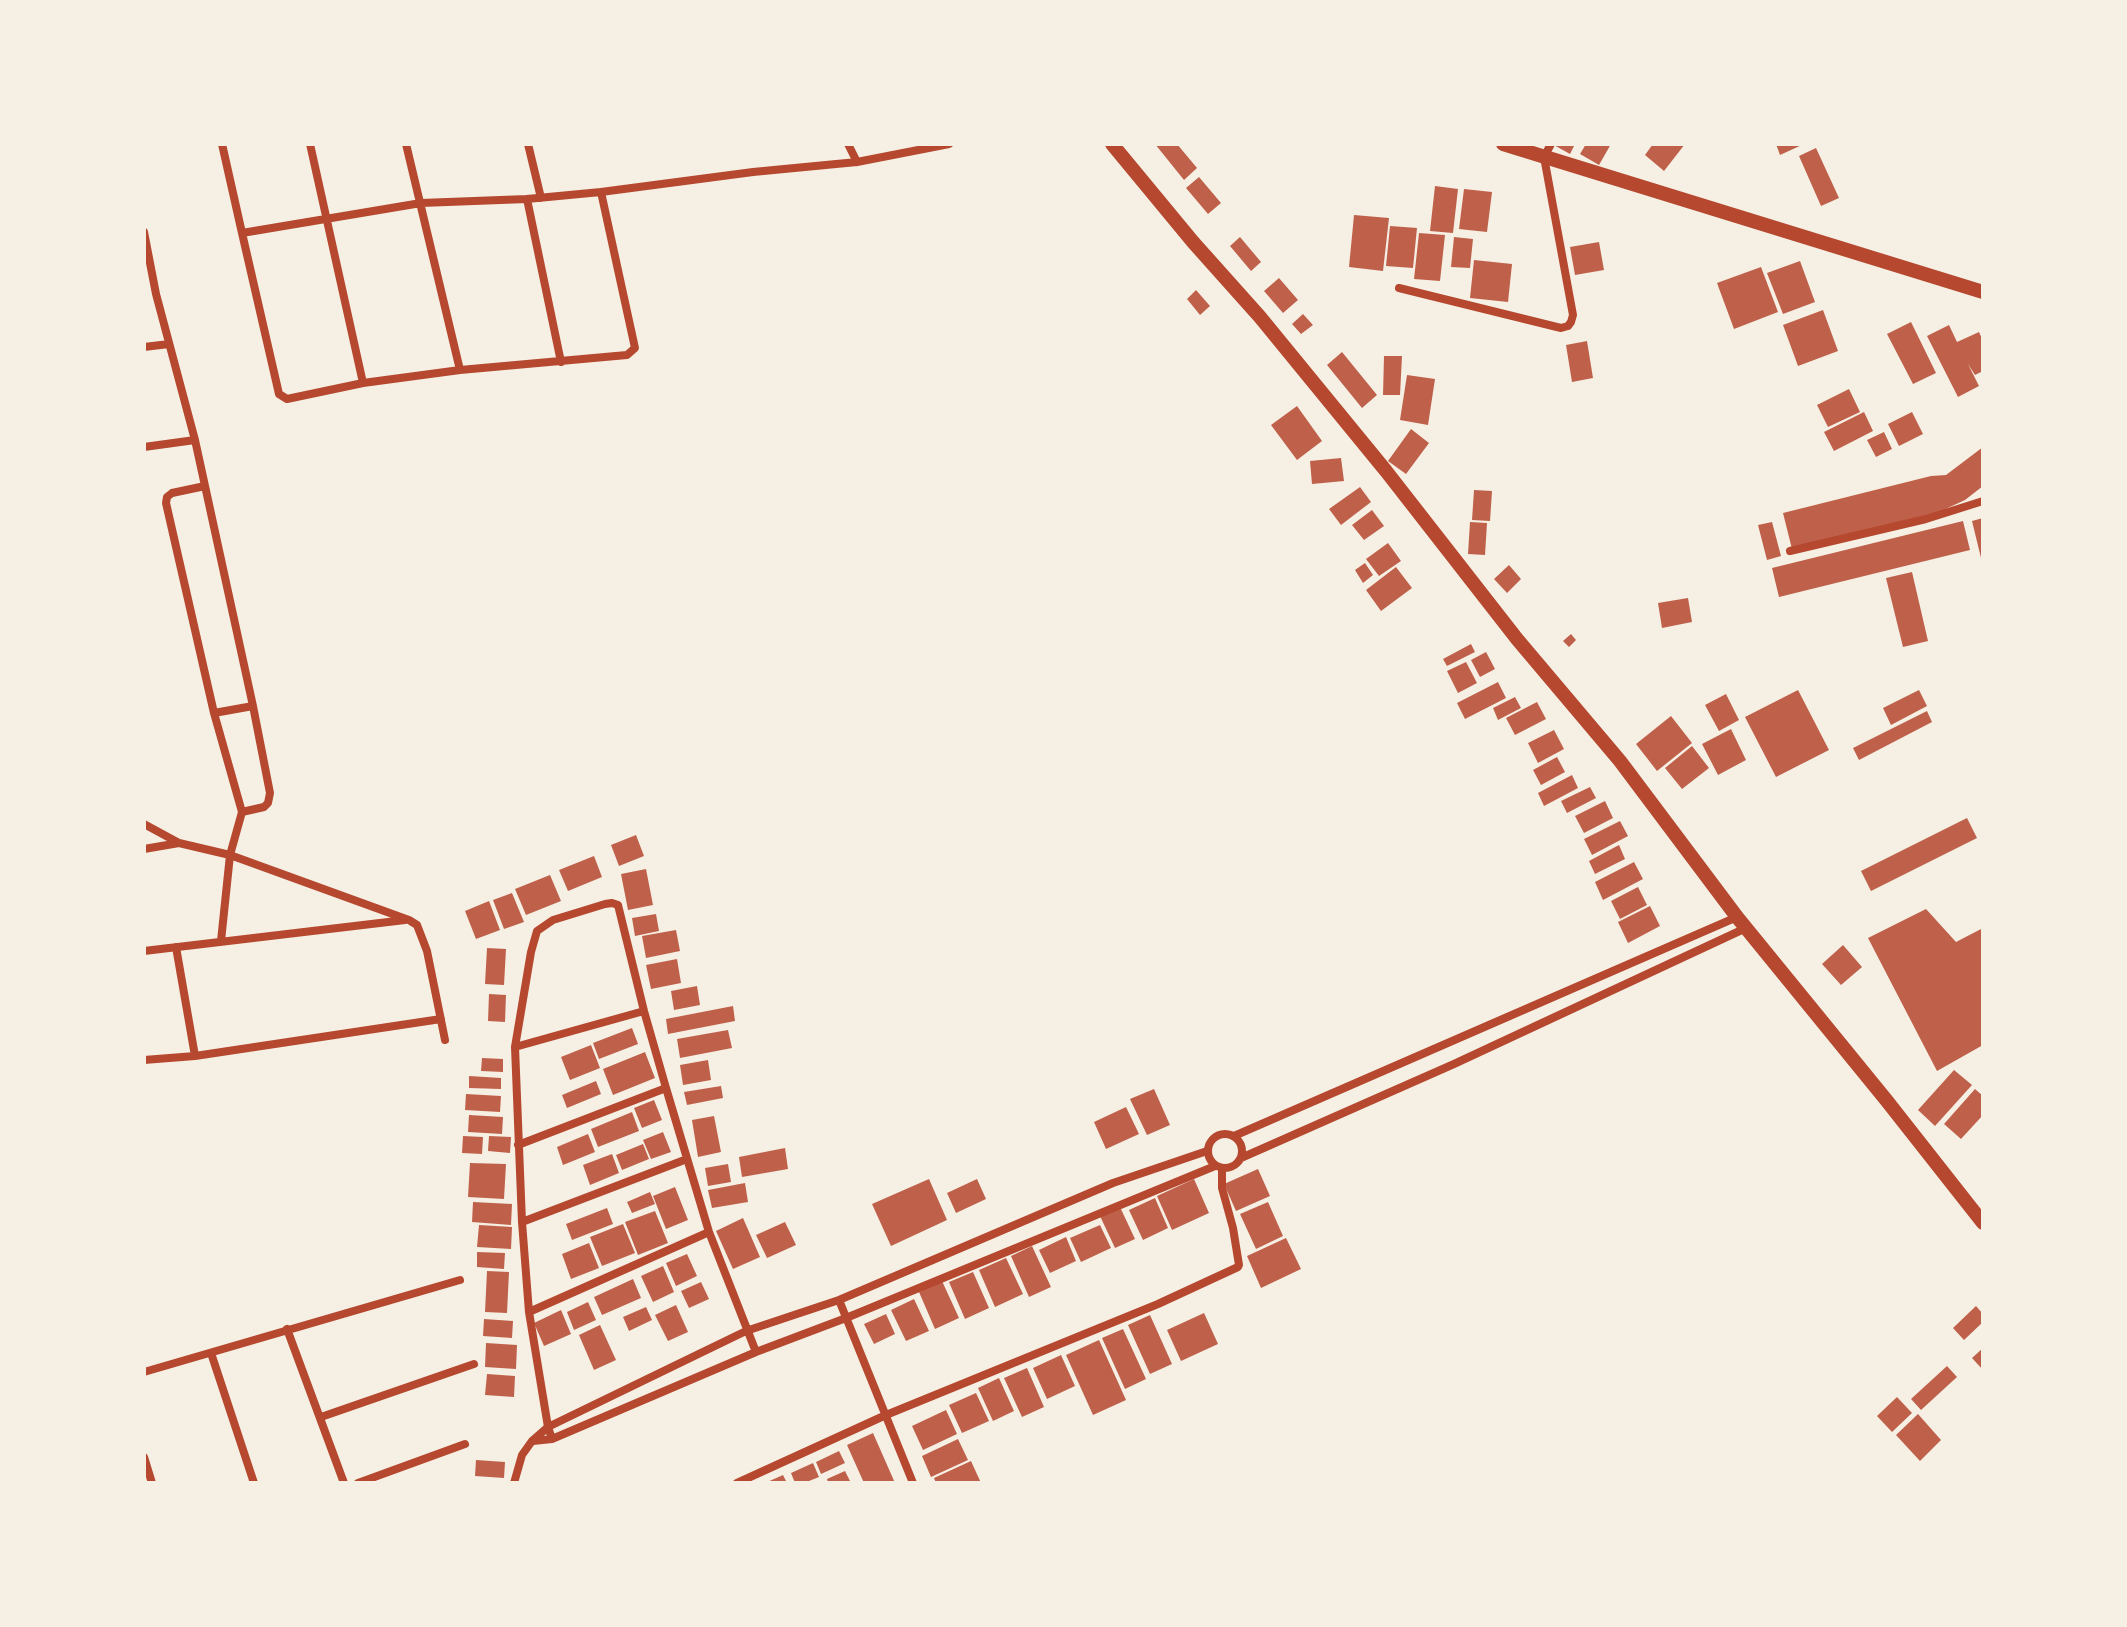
<!DOCTYPE html>
<style>
body{margin:0}
#map{position:relative;width:2127px;height:1627px;overflow:hidden;background:#f6efe4;font-family:"DejaVu Sans",sans-serif}
canvas{display:block}
.frame{position:absolute;inset:0;border:146px solid #f6efe4;pointer-events:none}
</style>
<div id="map">
<canvas width="2127" height="1627"></canvas>
<div class="frame"></div>
</div>
<script>
const ctx = document.querySelector('canvas').getContext('2d');
ctx.lineJoin = 'round';
function fillPath(path, color) { ctx.fillStyle = color; ctx.fill(path, 'evenodd'); }
const toPath = rows => new Path2D(rows.map(r => 'M' + r).join(''));
function strokePath(path, color, width, dash) { ctx.strokeStyle = color; ctx.lineWidth = width; ctx.lineCap = dash ? 'butt' : 'round'; ctx.setLineDash(dash || []); ctx.stroke(path); }
fillPath(toPath([
 [1155,144,1177,144,1197,168,1184,180],
 [1552,144,1575,144,1570,154],
 [1586,144,1611,144,1599,165,1580,154],
 [1653,144,1685,144,1664,171,1645,155],
 [1776,144,1804,144,1780,155],
 [1816,148,1839,198,1821,206,1799,156],
 [1199,177,1221,203,1208,214,1186,188],
 [1435,186,1458,189,1453,233,1430,231],
 [1464,189,1492,192,1487,232,1459,229],
 [1354,215,1389,218,1383,271,1349,267],
 [1390,226,1417,228,1413,268,1386,266],
 [1419,233,1445,235,1440,281,1414,279],
 [1240,237,1261,262,1251,271,1230,246],
 [1454,237,1473,239,1470,268,1451,267],
 [1599,242,1604,270,1575,275,1570,247],
 [1474,260,1512,264,1508,302,1470,298],
 [1800,261,1815,302,1783,314,1767,273],
 [1761,267,1778,312,1734,329,1717,283],
 [1279,278,1298,300,1283,313,1264,291],
 [1196,290,1210,306,1200,315,1187,299],
 [1823,310,1838,351,1798,366,1783,325],
 [1303,314,1313,325,1301,334,1292,324],
 [1911,322,1936,373,1913,384,1887,334],
 [1949,325,1957,342,1979,332,1983,341,1983,371,1975,375,1968,364,1979,386,1958,397,1927,336],
 [1587,341,1593,378,1572,382,1566,345],
 [1342,352,1377,395,1362,408,1327,365],
 [1384,356,1402,356,1400,395,1383,395],
 [1407,375,1435,379,1428,425,1400,420],
 [1849,389,1860,412,1828,427,1817,405],
 [1297,406,1322,441,1297,460,1271,425],
 [1864,412,1873,431,1834,451,1824,432],
 [1912,412,1923,434,1899,446,1888,424],
 [1411,429,1429,443,1406,474,1388,461],
 [1884,432,1892,449,1876,457,1867,440],
 [1983,447,1983,486,1965,500,1939,512,1792,549,1783,513,1931,476,1946,475],
 [1341,458,1344,481,1312,484,1310,461],
 [1360,487,1371,502,1341,525,1329,509],
 [1474,490,1492,491,1490,521,1472,520],
 [1372,510,1384,526,1364,540,1352,525],
 [1983,518,1983,562,1982,562,1972,521],
 [1963,521,1970,550,1779,597,1772,568],
 [1470,522,1487,523,1485,555,1468,554],
 [1772,522,1781,556,1767,560,1758,525],
 [1388,543,1401,561,1379,576,1366,559],
 [1365,563,1373,575,1363,583,1355,570],
 [1509,565,1521,579,1507,593,1494,579],
 [1396,567,1412,588,1381,611,1366,590],
 [1912,572,1928,641,1903,647,1886,578],
 [1688,598,1692,622,1662,628,1658,603],
 [1571,634,1576,640,1569,647,1563,641],
 [1471,644,1475,652,1447,666,1443,659],
 [1486,652,1495,669,1480,677,1471,660],
 [1466,662,1477,683,1458,693,1447,671],
 [1498,682,1506,698,1465,719,1457,703],
 [1798,690,1829,750,1776,777,1745,717],
 [1919,690,1927,706,1891,725,1883,708],
 [1726,694,1739,720,1719,731,1705,705],
 [1515,697,1521,708,1498,720,1493,708],
 [1537,702,1546,719,1515,735,1506,718],
 [1927,711,1932,722,1859,760,1853,748],
 [1671,716,1692,743,1657,771,1636,744],
 [1731,729,1746,760,1718,775,1702,744],
 [1554,730,1564,749,1538,763,1528,743],
 [1692,746,1709,768,1682,789,1665,768],
 [1557,757,1565,772,1541,785,1533,770],
 [1572,775,1578,788,1544,806,1538,793],
 [1590,787,1596,798,1567,813,1561,801],
 [1605,801,1613,818,1584,833,1575,816],
 [1967,818,1977,838,1871,891,1861,871],
 [1620,821,1628,836,1592,855,1584,839],
 [636,835,644,856,619,866,611,845],
 [1619,845,1625,859,1595,874,1589,861],
 [594,856,602,877,568,891,559,870],
 [1634,862,1643,879,1603,900,1595,882],
 [646,869,653,905,628,910,621,874],
 [550,875,561,901,526,915,515,889],
 [1638,887,1647,905,1620,919,1611,901],
 [512,893,524,922,504,929,493,900],
 [489,901,500,930,476,939,465,911],
 [1650,906,1660,926,1628,943,1618,922],
 [1926,909,1956,942,1983,928,1983,1045,1937,1071,1868,938],
 [656,914,659,931,635,936,632,918],
 [676,930,680,951,646,958,642,936],
 [1843,945,1862,967,1841,985,1822,964],
 [487,948,506,949,504,985,485,984],
 [677,959,681,983,651,989,646,965],
 [697,986,700,1005,674,1010,671,991],
 [489,994,506,995,505,1022,488,1021],
 [733,1006,735,1021,668,1034,666,1019],
 [632,1028,638,1044,599,1059,593,1043],
 [728,1030,732,1048,680,1058,677,1039],
 [591,1045,600,1068,570,1080,561,1057],
 [645,1052,655,1078,613,1095,603,1069],
 [482,1058,503,1059,503,1072,481,1071],
 [708,1060,711,1080,683,1085,680,1065],
 [1954,1070,1972,1085,1935,1126,1918,1110],
 [469,1076,501,1078,501,1089,469,1088],
 [596,1081,601,1094,567,1108,562,1095],
 [721,1086,723,1098,687,1105,684,1092],
 [1154,1089,1170,1125,1147,1135,1130,1099],
 [1975,1089,1983,1096,1983,1115,1961,1139,1944,1124],
 [466,1094,501,1096,500,1112,465,1110],
 [654,1100,662,1120,642,1128,634,1108],
 [1126,1107,1139,1134,1106,1149,1094,1122],
 [632,1112,639,1131,598,1147,591,1129],
 [469,1115,503,1117,502,1134,468,1132],
 [714,1116,721,1152,698,1157,692,1120],
 [663,1132,671,1152,651,1159,643,1140],
 [588,1134,595,1152,563,1165,557,1147],
 [463,1136,483,1137,482,1154,462,1153],
 [489,1136,511,1137,510,1153,488,1151],
 [643,1144,649,1159,622,1170,616,1155],
 [785,1148,788,1169,742,1177,739,1157],
 [612,1154,619,1173,590,1185,583,1165],
 [470,1163,506,1164,504,1199,468,1197],
 [728,1164,731,1182,708,1186,705,1168],
 [1258,1169,1270,1196,1236,1211,1224,1184],
 [929,1179,947,1220,891,1246,872,1204],
 [977,1179,986,1199,956,1213,947,1193],
 [1194,1179,1209,1213,1172,1230,1157,1196],
 [745,1183,748,1202,712,1208,708,1190],
 [675,1187,688,1220,666,1229,653,1196],
 [650,1192,655,1204,632,1213,627,1202],
 [1155,1198,1168,1228,1143,1240,1129,1210],
 [473,1202,512,1204,511,1225,472,1222],
 [1268,1202,1283,1236,1256,1249,1240,1214],
 [1120,1207,1135,1239,1115,1248,1100,1216],
 [607,1208,613,1224,572,1240,566,1224],
 [655,1211,668,1243,638,1255,625,1222],
 [743,1218,760,1257,733,1269,716,1231],
 [785,1222,796,1245,767,1258,756,1235],
 [623,1224,635,1253,602,1266,590,1237],
 [479,1225,512,1227,511,1249,477,1247],
 [1100,1225,1111,1248,1081,1262,1070,1238],
 [1066,1237,1076,1261,1050,1273,1039,1250],
 [1286,1238,1301,1269,1261,1288,1247,1256],
 [589,1243,599,1268,571,1279,562,1254],
 [1032,1246,1051,1287,1029,1297,1011,1256],
 [477,1252,505,1253,504,1269,477,1267],
 [687,1254,697,1276,676,1286,666,1263],
 [1006,1258,1023,1294,995,1307,979,1270],
 [663,1266,674,1292,653,1302,641,1276],
 [487,1271,509,1272,507,1313,485,1312],
 [973,1272,989,1308,965,1319,949,1282],
 [633,1279,641,1298,602,1315,594,1297],
 [942,1281,959,1318,935,1329,919,1292],
 [701,1282,709,1299,689,1308,681,1291],
 [914,1299,929,1331,906,1341,891,1310],
 [588,1302,596,1320,574,1330,567,1312],
 [676,1305,688,1332,668,1341,655,1315],
 [1976,1306,1983,1314,1983,1322,1964,1340,1953,1328],
 [646,1307,652,1320,629,1331,623,1317],
 [561,1310,571,1334,544,1346,534,1323],
 [1204,1313,1218,1344,1181,1361,1167,1330],
 [886,1314,895,1334,874,1344,864,1324],
 [1150,1315,1172,1364,1150,1374,1128,1325],
 [484,1319,513,1321,512,1338,483,1336],
 [600,1325,616,1360,594,1370,579,1335],
 [1123,1329,1146,1379,1125,1389,1102,1338],
 [1099,1340,1126,1400,1093,1415,1066,1355],
 [486,1343,517,1345,516,1369,485,1367],
 [1983,1348,1983,1370,1972,1358],
 [1061,1355,1075,1386,1047,1399,1033,1368],
 [1947,1366,1957,1377,1921,1410,1911,1399],
 [1027,1368,1044,1407,1022,1417,1004,1378],
 [487,1374,515,1376,514,1397,485,1395],
 [999,1378,1014,1411,993,1421,978,1388],
 [976,1393,989,1421,962,1433,949,1405],
 [1897,1397,1912,1413,1892,1432,1877,1416],
 [946,1410,957,1434,923,1450,912,1426],
 [1918,1414,1941,1440,1920,1461,1896,1435],
 [873,1433,895,1483,864,1483,847,1445],
 [958,1439,968,1460,931,1477,922,1456],
 [839,1451,845,1463,821,1474,816,1462],
 [476,1460,505,1462,504,1478,475,1476],
 [971,1461,981,1483,936,1483,934,1478],
 [813,1463,819,1477,804,1483,795,1483,791,1473],
 [845,1471,851,1483,828,1483,827,1479],
 [783,1475,787,1483,765,1483]
]), '#bf614a');
strokePath(toPath([
 [222,144,242,233,421,203,527,199,601,192,753,172,857,162,949,144],
 [310,144,363,383],
 [406,144,460,370],
 [528,144,541,198],
 [848,144,857,162],
 [527,199,561,362],
 [144,232,156,294,195,440,144,447],
 [242,233,279,394,287,399,363,383,460,370,627,355,635,348,601,192],
 [1399,288,1561,328,1568,326,1571,322,1573,315,1544,157,1551,144],
 [144,347,169,344],
 [195,440,253,706,270,793,268,803,264,807,242,812],
 [205,486,172,493,167,497,166,503,214,713,242,812,230,855,221,941],
 [1790,551,1926,519,1983,501],
 [214,713,253,706],
 [144,824,179,843,230,855,409,920,417,925,427,951,445,1040],
 [144,849,179,843],
 [176,947,195,1056],
 [144,951,405,920],
 [515,1047,644,1011],
 [144,1060,195,1056,441,1019],
 '1208 1151a17 17 0 1 1 34 0a17 17 0 1 1-34 0Z',
 [1234,1136,1737,917],
 [518,1145,666,1088,709,1232,756,1352],
 [1241,1158,1454,1064,1746,928],
 [522,1222,687,1159],
 [839,1300,913,1483],
 [529,1312,709,1232],
 [287,1329,344,1483],
 [211,1353,254,1483],
 [144,1372,460,1280],
 [321,1417,474,1364],
 [552,1439,548,1427,529,1312,522,1222,515,1047,531,952,537,931,553,920,605,904,612,903,618,905,644,1011,666,1088],
 [533,1441,552,1439,756,1352,846,1318,1215,1166],
 [144,1457,152,1483],
 [358,1483,465,1444],
 [514,1483,522,1455,532,1441,548,1427,746,1331,839,1300,1113,1183,1207,1151],
 [737,1483,886,1415,1158,1304,1238,1267,1239,1265,1233,1228,1222,1188,1222,1169]
]), '#b5482f', 8);
strokePath(toPath([
 [1112,144,1193,242,1260,317,1386,471,1517,639,1620,761,1737,917,1887,1101,1983,1223],
 [1503,144,1983,292]
]), '#b5482f', 14);
</script>
